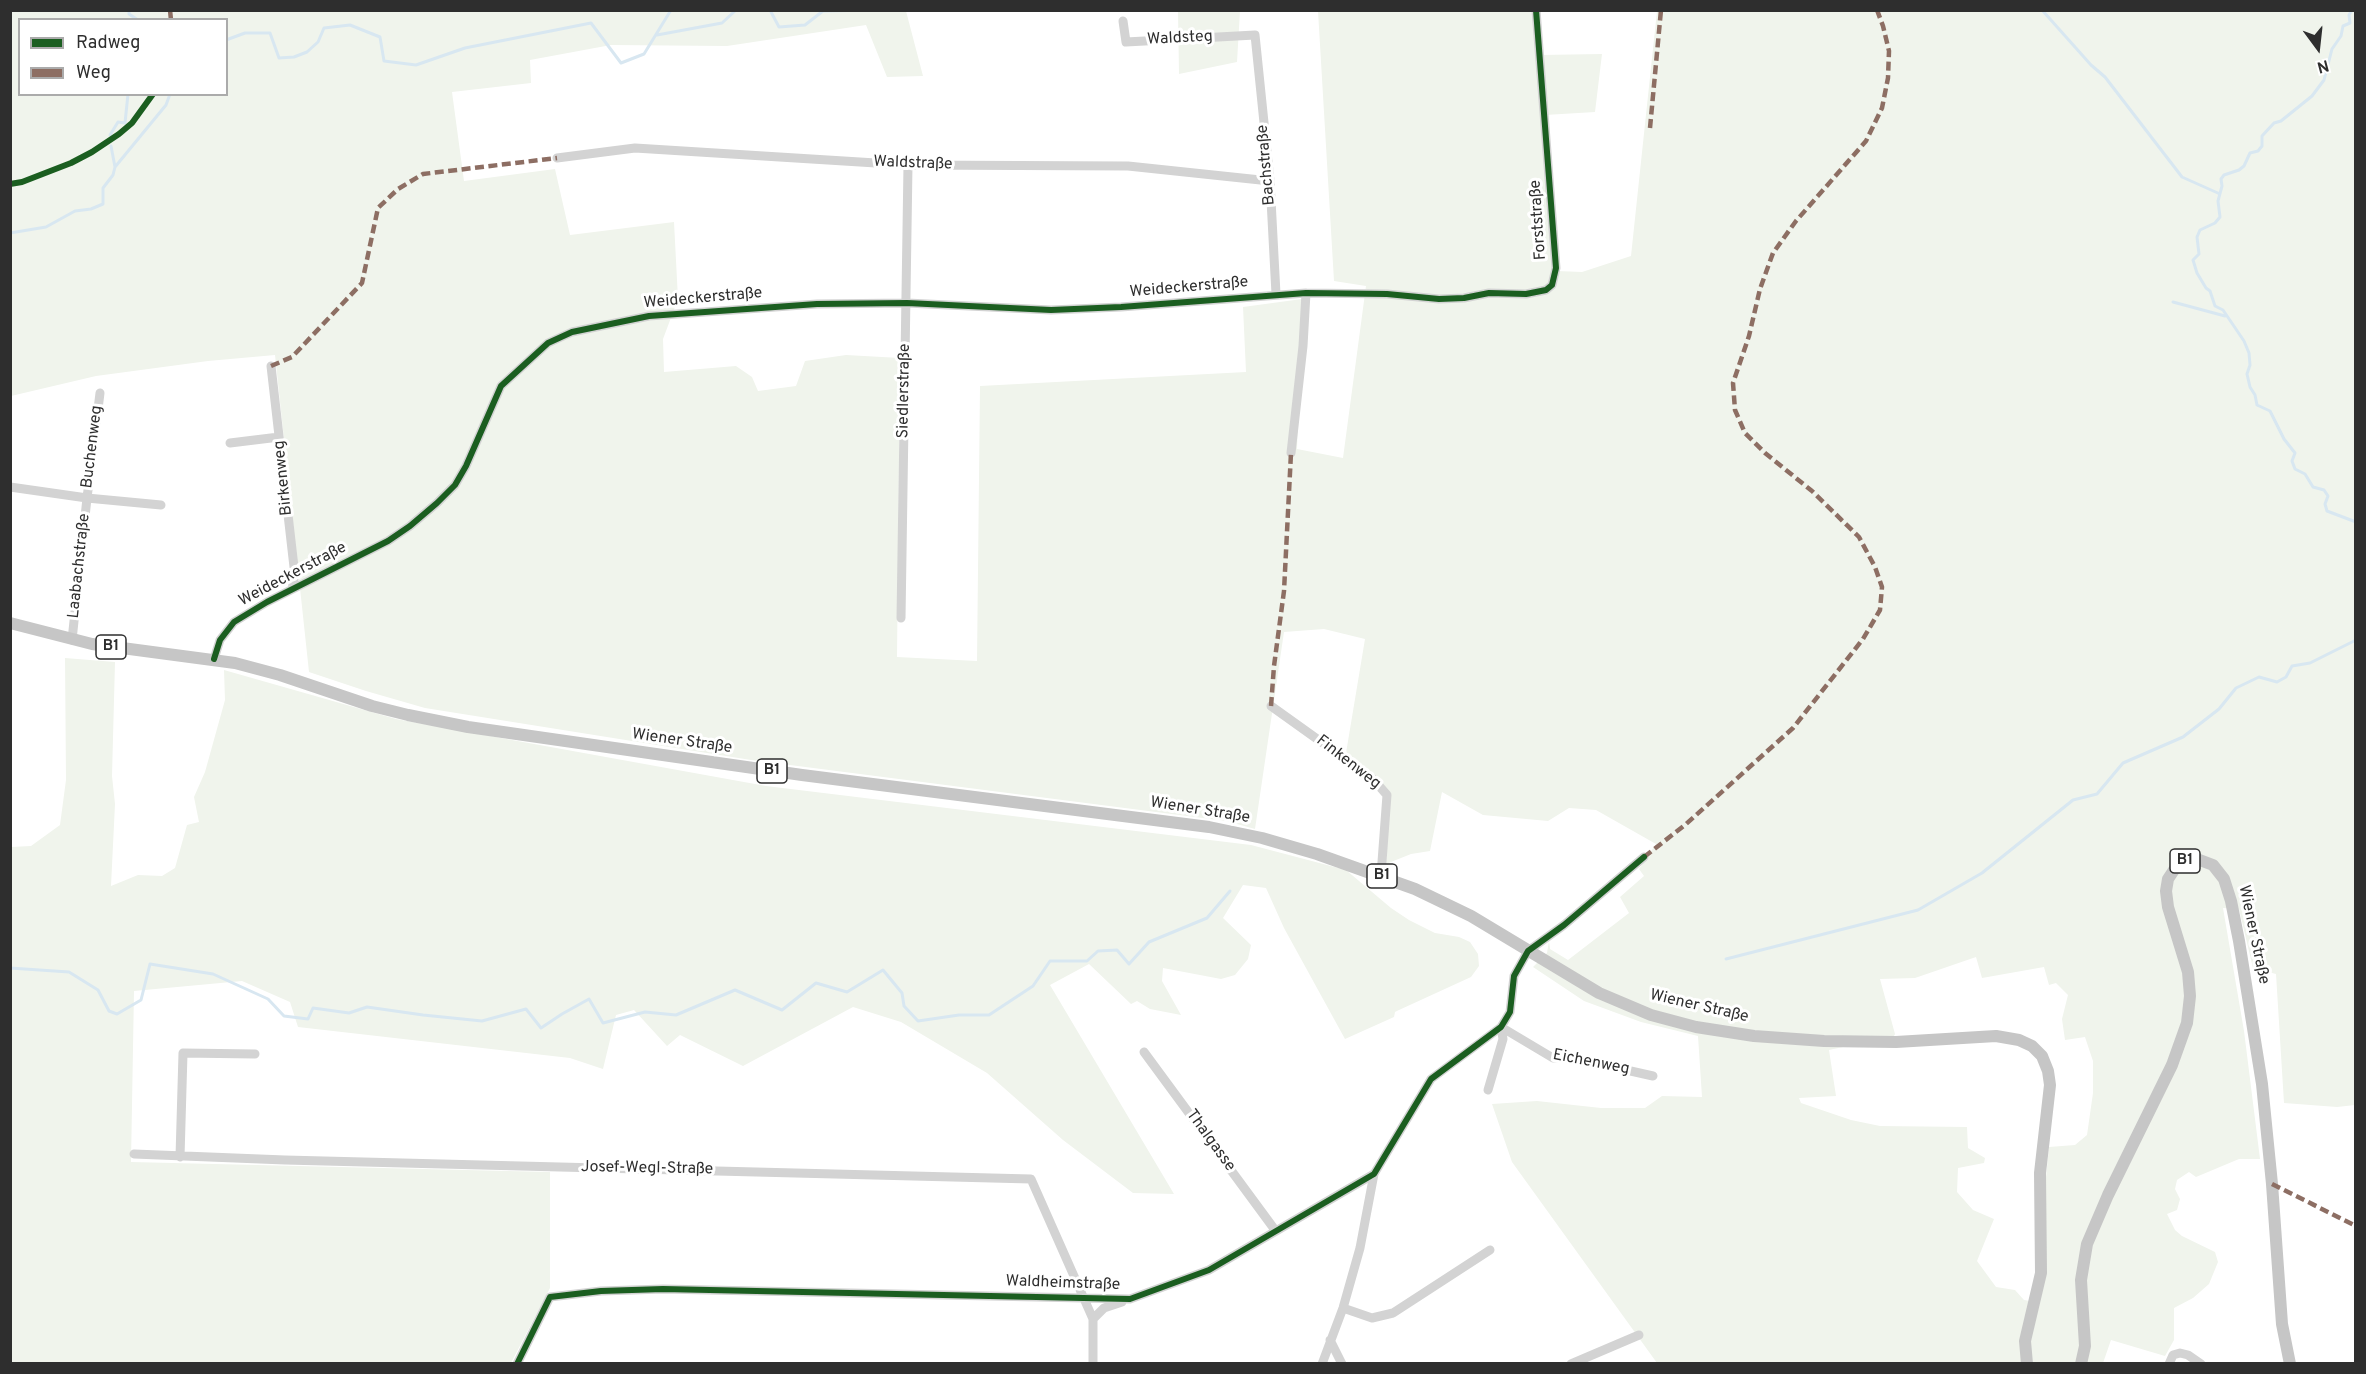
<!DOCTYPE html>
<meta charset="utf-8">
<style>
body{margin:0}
#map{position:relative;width:2366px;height:1374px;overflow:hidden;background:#fff;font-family:Overpass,sans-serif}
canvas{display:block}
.frame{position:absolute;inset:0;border:12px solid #2e2e2e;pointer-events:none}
.legend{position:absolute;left:18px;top:18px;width:210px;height:78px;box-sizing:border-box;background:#fff;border:2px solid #ababab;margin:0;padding:8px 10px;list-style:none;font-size:18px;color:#2e2e2e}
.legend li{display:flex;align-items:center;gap:12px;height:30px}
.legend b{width:30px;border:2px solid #ababab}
.north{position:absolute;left:2288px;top:18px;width:60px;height:60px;-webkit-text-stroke:4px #fff;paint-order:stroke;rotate:165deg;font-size:16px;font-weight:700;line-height:24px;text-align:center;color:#2e2e2e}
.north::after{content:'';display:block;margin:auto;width:21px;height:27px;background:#2e2e2e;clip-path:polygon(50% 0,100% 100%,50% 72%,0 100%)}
</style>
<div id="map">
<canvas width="2366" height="1374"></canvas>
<div class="frame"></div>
<ul class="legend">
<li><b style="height:8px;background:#1b5e20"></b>Radweg</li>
<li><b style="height:8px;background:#8d6e63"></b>Weg</li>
</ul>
<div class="north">N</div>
</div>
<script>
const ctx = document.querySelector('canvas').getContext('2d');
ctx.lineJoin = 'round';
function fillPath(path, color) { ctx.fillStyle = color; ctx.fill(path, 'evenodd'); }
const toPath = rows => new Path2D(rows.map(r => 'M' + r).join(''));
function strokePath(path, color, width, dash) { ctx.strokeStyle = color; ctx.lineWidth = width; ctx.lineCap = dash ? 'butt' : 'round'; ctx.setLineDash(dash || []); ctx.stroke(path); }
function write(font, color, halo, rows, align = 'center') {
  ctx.font = font + ' Overpass,sans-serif'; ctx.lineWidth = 6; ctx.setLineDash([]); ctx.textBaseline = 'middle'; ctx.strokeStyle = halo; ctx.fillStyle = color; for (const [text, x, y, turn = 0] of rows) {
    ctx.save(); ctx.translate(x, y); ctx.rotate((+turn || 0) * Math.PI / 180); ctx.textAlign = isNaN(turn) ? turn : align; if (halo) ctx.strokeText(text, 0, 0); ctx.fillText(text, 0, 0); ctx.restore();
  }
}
fillPath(toPath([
 [10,11,906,11,923,76,887,77,866,25,727,46,611,45,530,60,531,83,452,92,464,181,555,169,570,235,674,222,678,299,663,339,664,372,736,366,752,377,758,391,796,386,805,361,846,355,900,358,897,657,977,661,980,386,1246,372,1243,307,1302,299,1297,449,1343,458,1366,286,1334,281,1318,11,1536,11,1540,55,1602,54,1595,112,1545,115,1557,271,1582,272,1631,256,1657,11,2355,11,2355,1105,2337,1107,2284,1103,2276,974,2253,968,2239,909,2223,908,2244,1031,2260,1159,2239,1159,2196,1177,2189,1172,2177,1180,2175,1189,2180,1199,2177,1210,2167,1214,2175,1230,2182,1236,2215,1252,2218,1262,2209,1284,2193,1298,2174,1308,2174,1340,2165,1356,2111,1340,2103,1363,1657,1363,1512,1162,1492,1104,1537,1101,1601,1108,1645,1108,1662,1096,1702,1097,1698,1036,1641,1022,1584,1001,1533,967,1547,953,1549,941,1550,949,1568,960,1629,913,1620,897,1644,876,1639,869,1656,844,1596,810,1569,808,1548,821,1483,815,1442,792,1430,851,1411,854,1386,864,1390,799,1345,759,1365,639,1324,629,1284,632,1255,829,1226,821,751,760,425,708,366,691,309,672,275,355,208,361,96,376,11,396],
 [20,20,226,20,226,94,20,94],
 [1976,957,1982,978,2044,967,2049,985,2056,983,2068,995,2062,1019,2065,1040,2085,1037,2093,1061,2093,1093,2087,1135,2075,1145,2049,1147,2036,1277,2030,1301,2024,1300,2015,1290,1996,1287,1977,1261,1994,1219,1973,1210,1957,1192,1958,1168,1984,1163,1985,1158,1968,1148,1967,1127,1880,1126,1851,1120,1801,1103,1799,1098,1836,1096,1829,1050,1894,1036,1895,1034,1880,979,1915,978],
 [1178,11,1240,11,1237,62,1179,74],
 [65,658,115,662,112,776,115,804,111,886,138,875,162,876,175,868,187,825,199,822,194,797,205,772,225,700,224,670,396,719,766,786,1251,845,1346,870,1391,908,1409,920,1435,933,1459,937,1470,942,1478,954,1479,966,1471,977,1399,1010,1395,1012,1394,1017,1345,1039,1284,928,1266,888,1243,885,1223,918,1251,945,1248,959,1235,975,1221,979,1163,968,1162,981,1181,1015,1150,1009,1137,1001,1131,1004,1089,964,1050,985,1174,1194,1133,1193,1063,1140,987,1073,901,1022,853,1007,743,1066,680,1035,667,1046,634,1010,616,1015,603,1069,570,1058,298,1027,290,1002,242,981,134,991,131,1162,550,1172,550,1288,511,1363,11,1364,11,847,31,846,60,825,66,780]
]), '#f0f4ec');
strokePath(toPath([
 [129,10,129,14,138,20],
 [770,10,779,27,805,25,823,11,873,10],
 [2042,10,2091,65,2105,77,2182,177,2220,194],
 [2352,10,2349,15,2350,23,2343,26,2341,36,2332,49,2324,80,2312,96,2281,121,2274,123,2262,136,2262,146,2258,151,2250,153,2244,166,2239,170,2224,175,2221,179,2222,186,2218,201,2220,217,2215,223,2200,230,2197,237,2199,254,2193,260,2197,273,2206,288,2210,291,2215,306,2223,310,2244,341,2249,353,2250,365,2247,374,2250,387,2255,395,2257,405,2270,411,2284,439,2295,453,2292,461,2295,469,2305,474,2313,487,2324,490,2328,496,2325,504,2327,511,2356,522],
 [657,35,722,23,736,10],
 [226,40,245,33,270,33,279,58,294,57,307,52,318,42,324,28,350,25,380,37,384,61,416,65,465,48,591,23,621,63,644,54,671,10],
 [110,135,118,122,125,123,128,94],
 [115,167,166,105,170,94],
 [10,233,46,227,75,211,91,209,103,204,103,188,113,175,115,167,111,146],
 [2173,302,2225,316],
 [1726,959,1918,910,1982,873,2073,800,2097,794,2123,763,2183,737,2219,709,2236,688,2259,677,2277,682,2286,677,2292,666,2310,663,2356,640],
 [10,968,69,972,98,990,109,1011,117,1014,141,1000,150,964,213,974,268,999,284,1016,308,1019,313,1008,349,1013,367,1007,423,1015,482,1021,526,1009,541,1028,562,1014,589,999,603,1023,645,1012,676,1015,735,990,782,1010,816,983,847,992,883,970,902,993,904,1006,918,1021,959,1015,989,1015,1033,986,1050,961,1087,961,1098,951,1117,950,1129,964,1149,942,1207,918,1230,891]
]), '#d8e7f1', 3);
strokePath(toPath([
 [1123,21,1126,42,1255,35,1270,181,1276,294],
 [557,158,635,148,908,165,1128,166,1270,181],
 [271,366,294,567,294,580,292,589],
 [100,393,87,498,161,505],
 [230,443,279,437],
 [1291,453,1303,346,1306,293],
 [10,487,87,498,72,640],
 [901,618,908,165],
 [214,659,220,640,234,622,267,602,388,541,410,526,437,503,455,485,466,466,501,386,548,343,572,332,649,316,817,304,907,303,1051,310,1121,307,1306,293,1387,294,1439,299,1464,298,1489,293,1526,294,1546,290,1552,285,1556,268,1536,10],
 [1271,706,1373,779,1387,795,1381,875],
 [1501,1027,1553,1058,1568,1057,1653,1076],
 [1144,1052,1275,1230],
 [1488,1090,1503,1039,1501,1027],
 [134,1154,285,1160,1031,1179,1093,1319,1093,1364],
 [180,1157,183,1053,255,1054],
 [1343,1308,1372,1318,1393,1313,1490,1250],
 [1093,1319,1104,1308,1122,1302],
 [1330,1340,1342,1364],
 [517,1364,550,1297,601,1291,663,1289,1130,1299,1209,1270,1374,1174,1431,1079,1501,1027,1510,1012,1514,976,1528,951,1564,925,1644,857],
 [1322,1364,1343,1308,1360,1248,1374,1174],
 [1571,1364,1639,1335],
 [2169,1364,2173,1355,2180,1353,2188,1355,2201,1364]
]), '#d3d3d3', 9);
strokePath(toPath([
 [10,623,92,644,235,663,280,675,372,706,408,715,468,727,802,775,1209,827,1262,838,1317,854,1415,889,1471,916,1599,993,1651,1015,1696,1027,1754,1036,1824,1041,1896,1042,1996,1036,2019,1040,2032,1046,2042,1056,2048,1071,2050,1085,2040,1173,2041,1273,2025,1341,2027,1364],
 [2081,1364,2085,1346,2081,1280,2087,1244,2108,1195,2172,1065,2187,1023,2190,996,2188,972,2168,907,2166,891,2168,879,2176,867,2185,861,2197,859,2213,865,2224,879,2231,901,2239,941,2262,1084,2272,1184,2282,1324,2290,1364]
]), '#c6c6c6', 12);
strokePath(toPath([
 [170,10,171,20],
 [1650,128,1661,10],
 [271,366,292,357,362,283,378,208,398,189,423,174,557,158],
 [1271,706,1274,666,1284,591,1291,453],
 [1644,857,1685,825,1793,728,1863,639,1880,610,1882,587,1875,567,1859,537,1812,491,1765,453,1745,433,1735,410,1733,383,1749,336,1760,289,1773,253,1796,221,1866,141,1882,108,1888,78,1889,51,1883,26,1877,10],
 [2272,1184,2356,1226]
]), '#8d6e63', 4.5, [9, 4.5]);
strokePath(toPath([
 [10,184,22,182,71,163,92,152,119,134,132,123,153,94],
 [214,659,220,640,234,622,267,602,388,541,410,526,437,503,455,485,466,466,501,386,548,343,572,332,649,316,817,304,907,303,1051,310,1121,307,1306,293,1387,294,1439,299,1464,298,1489,293,1526,294,1546,290,1552,285,1556,268,1536,10],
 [517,1364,550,1297,601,1291,663,1289,1130,1299,1209,1270,1374,1174,1431,1079,1501,1027,1510,1012,1514,976,1528,951,1564,925,1644,857]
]), '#1b5e20', 6);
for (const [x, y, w] of [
 [111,647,30],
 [772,771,30],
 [2185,861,30],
 [1382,876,30]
]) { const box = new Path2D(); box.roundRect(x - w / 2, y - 12, w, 24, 4.5); ctx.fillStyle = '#fff'; ctx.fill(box); strokePath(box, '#2e2e2e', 1.5); }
write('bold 15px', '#2e2e2e', null, [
 ["B1",111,647],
 ["B1",772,771],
 ["B1",2185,861],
 ["B1",1382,876]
]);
write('16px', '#2e2e2e', '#fff', [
 ["Waldsteg",1180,39,-3],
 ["Waldstraße",913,164,2],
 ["Bachstraße",1267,165,-95],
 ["Forststraße",1539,220,-94],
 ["Weideckerstraße",1189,288,-5],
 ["Weideckerstraße",703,299,-5],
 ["Siedlerstraße",905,391,-89],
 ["Buchenweg",93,447,-83],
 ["Birkenweg",284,478,-96],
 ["Laabachstraße",80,566,-84],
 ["Weideckerstraße",293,575,-28],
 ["Wiener Straße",682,742,8],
 ["Finkenweg",1348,763,38],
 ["Wiener Straße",1200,811,9],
 ["Wiener Straße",2253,935,78],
 ["Wiener Straße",1699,1007,13],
 ["Eichenweg",1591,1063,11],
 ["Thalgasse",1210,1141,54],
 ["Josef-Wegl-Straße",647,1169,1],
 ["Waldheimstraße",1063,1284,2]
]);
</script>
